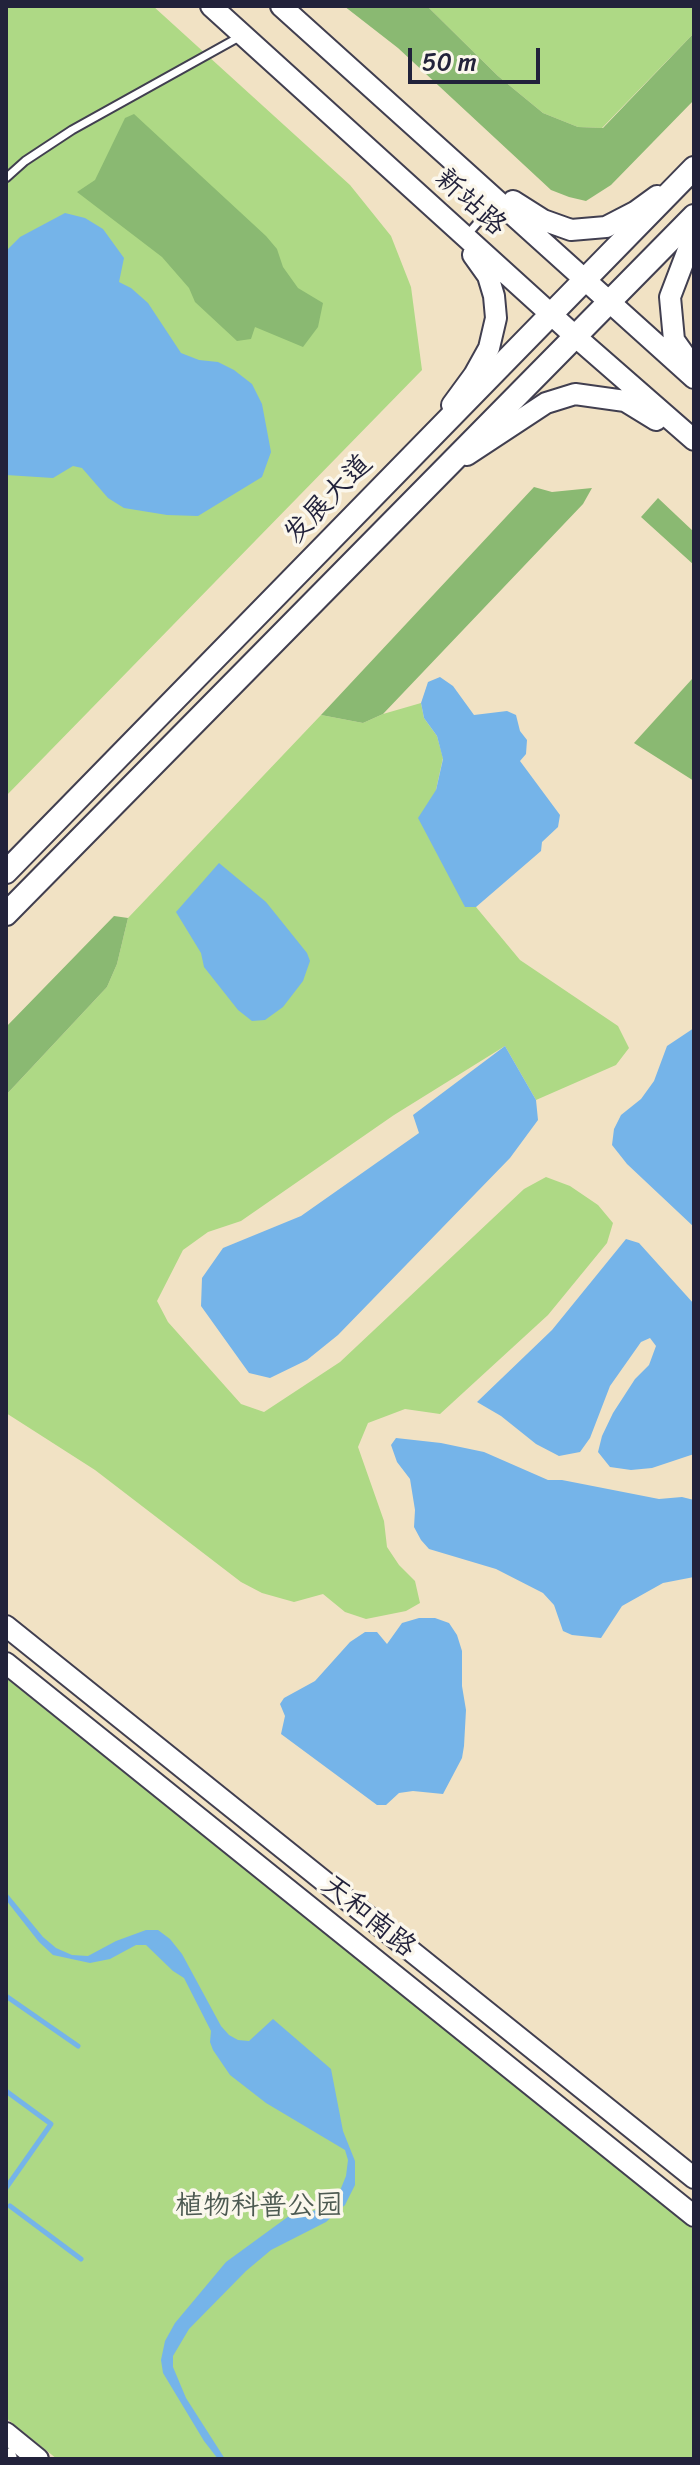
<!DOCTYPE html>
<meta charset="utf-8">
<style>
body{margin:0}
#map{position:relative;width:700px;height:2465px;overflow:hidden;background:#f1e2c4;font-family:Sriracha,sans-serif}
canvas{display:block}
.frame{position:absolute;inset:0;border:8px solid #22223b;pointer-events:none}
.scale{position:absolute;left:408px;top:48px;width:132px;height:36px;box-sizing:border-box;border:4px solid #22223b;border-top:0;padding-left:10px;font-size:24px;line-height:28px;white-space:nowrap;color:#22223b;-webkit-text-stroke:6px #fbf7ec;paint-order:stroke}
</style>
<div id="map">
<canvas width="700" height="2465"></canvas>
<div class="frame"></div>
<div class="scale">50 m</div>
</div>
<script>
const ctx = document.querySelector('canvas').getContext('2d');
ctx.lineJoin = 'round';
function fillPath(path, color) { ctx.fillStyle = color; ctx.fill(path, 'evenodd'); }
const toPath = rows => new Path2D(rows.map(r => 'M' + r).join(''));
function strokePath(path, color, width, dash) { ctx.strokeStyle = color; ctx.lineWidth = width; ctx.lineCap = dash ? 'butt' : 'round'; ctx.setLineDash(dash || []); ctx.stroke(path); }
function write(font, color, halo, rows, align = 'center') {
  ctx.font = font + ' Sriracha,"LXGW WenKai TC",sans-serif'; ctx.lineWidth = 7; ctx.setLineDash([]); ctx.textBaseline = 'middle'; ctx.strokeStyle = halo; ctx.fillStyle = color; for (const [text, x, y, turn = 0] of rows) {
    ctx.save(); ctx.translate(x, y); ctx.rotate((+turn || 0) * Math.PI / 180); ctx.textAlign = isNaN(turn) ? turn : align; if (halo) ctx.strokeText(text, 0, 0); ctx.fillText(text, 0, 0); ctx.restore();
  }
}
fillPath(toPath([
 [6,6,153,6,350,185,391,236,411,287,422,370,6,796],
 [427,6,694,6,694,33,602,128,578,127,543,113,498,76],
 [421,703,424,718,437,736,443,758,436,790,465,906,476,907,520,960,618,1026,629,1048,616,1065,536,1100,505,1046,394,1115,241,1221,208,1232,183,1250,157,1301,168,1322,241,1404,264,1412,340,1362,524,1189,546,1177,570,1186,598,1205,613,1223,607,1243,548,1315,440,1414,405,1409,368,1423,358,1447,384,1521,387,1547,399,1565,415,1581,420,1603,406,1611,366,1619,345,1612,323,1594,294,1602,262,1593,241,1582,95,1470,6,1413,6,1095,107,987,117,964,128,918,321,715,363,723,383,714],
 [6,1678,694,2230,694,2459,57,2459,6,2418]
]), '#aed985');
fillPath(toPath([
 [344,6,427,6,498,76,543,113,578,127,603,128,694,33,694,100,611,185,586,201,569,197,551,190,398,48],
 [134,114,266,236,277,249,283,267,298,288,323,303,318,327,303,347,255,327,251,339,237,341,195,302,189,288,162,257,77,192,95,180,125,118],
 [534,487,552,492,592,488,583,504,383,714,363,723,321,715],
 [658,498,694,532,694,565,641,517],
 [692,679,694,681,694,781,634,743],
 [114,916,128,918,117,964,107,987,6,1095,6,1027]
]), '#8ab972');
fillPath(toPath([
 [65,213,85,218,103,229,124,258,119,282,131,288,148,303,181,353,199,360,218,362,234,370,252,384,262,404,271,452,262,477,198,516,167,515,124,508,108,498,82,468,73,466,53,478,6,475,6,251,20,237],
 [440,677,453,686,474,715,507,711,516,715,520,731,527,740,526,754,520,761,560,815,558,827,542,842,541,851,476,907,465,907,418,818,436,790,443,759,437,736,424,718,421,703,428,682],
 [219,863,266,902,307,953,310,961,303,981,283,1007,265,1020,252,1021,238,1010,204,967,201,953,176,912],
 [694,1028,694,1227,627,1164,612,1145,614,1129,621,1115,641,1099,654,1081,667,1046],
 [505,1046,536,1100,538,1120,510,1158,338,1335,307,1360,270,1378,249,1373,201,1306,202,1278,223,1248,301,1216,419,1133,413,1115],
 [626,1239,639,1243,694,1304,694,1454,652,1468,631,1470,610,1467,598,1452,602,1436,613,1413,635,1379,649,1365,656,1346,650,1338,641,1342,610,1386,590,1438,580,1452,559,1456,536,1444,501,1416,477,1402,552,1330],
 [396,1438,441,1443,484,1452,548,1480,562,1480,659,1499,682,1497,694,1500,694,1577,663,1583,622,1606,601,1638,572,1635,563,1631,554,1605,543,1593,496,1569,429,1549,421,1540,414,1527,415,1510,410,1479,397,1462,391,1445],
 [419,1618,435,1618,449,1623,457,1635,462,1651,462,1686,466,1710,464,1746,462,1758,443,1794,413,1791,399,1793,386,1805,377,1805,281,1734,285,1716,280,1704,284,1698,315,1681,350,1642,365,1632,377,1632,387,1644,402,1623],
 [6,1892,43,1937,56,1948,72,1955,88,1956,116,1941,146,1930,158,1930,170,1939,182,1954,221,2026,229,2035,238,2040,249,2041,273,2019,331,2069,343,2131,355,2161,355,2185,345,2205,326,2222,271,2250,246,2271,189,2329,173,2356,173,2367,186,2398,225,2459,218,2459,204,2441,163,2373,161,2360,165,2341,175,2323,226,2262,289,2216,321,2209,337,2198,346,2176,348,2160,345,2150,266,2103,230,2075,213,2050,210,2042,211,2031,184,1978,173,1971,146,1945,136,1945,110,1959,90,1963,53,1955,39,1942,6,1900]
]), '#75b4e9');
strokePath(toPath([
 [6,1996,78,2046],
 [6,2091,51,2124,6,2188],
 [10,2206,81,2259]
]), '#75b4e9', 5);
const lane = toPath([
 [6,178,25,161,72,130,241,36],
 [467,235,496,202]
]);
const secondary = toPath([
 [211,6,576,337,694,440],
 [281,6,694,378],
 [513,201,543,220,571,230,606,227,635,212,657,196],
 [691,364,674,340,670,297,694,234],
 [452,405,474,375,489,348,496,318,494,296,488,276,473,255],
 [467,455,546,403,575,394,625,401,656,420],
 [6,1626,694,2178],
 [6,1663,694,2216],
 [6,2433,38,2459],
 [6,2458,7,2459]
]);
const primary = toPath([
 [6,872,694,168],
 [6,914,694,216]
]);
strokePath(lane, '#413f50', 11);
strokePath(secondary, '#413f50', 24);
strokePath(primary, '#413f50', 26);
strokePath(lane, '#fff', 7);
strokePath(secondary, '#fff', 20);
strokePath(primary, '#fff', 22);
write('28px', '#22223b', '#fbf7ec', [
 ["新站路",470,203,42],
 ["发展大道",329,500,-46],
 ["天和南路",368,1917,39]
]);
write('28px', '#4c5951', '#fbf7ec', [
 ["植物科普公园",259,2207]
]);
</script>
